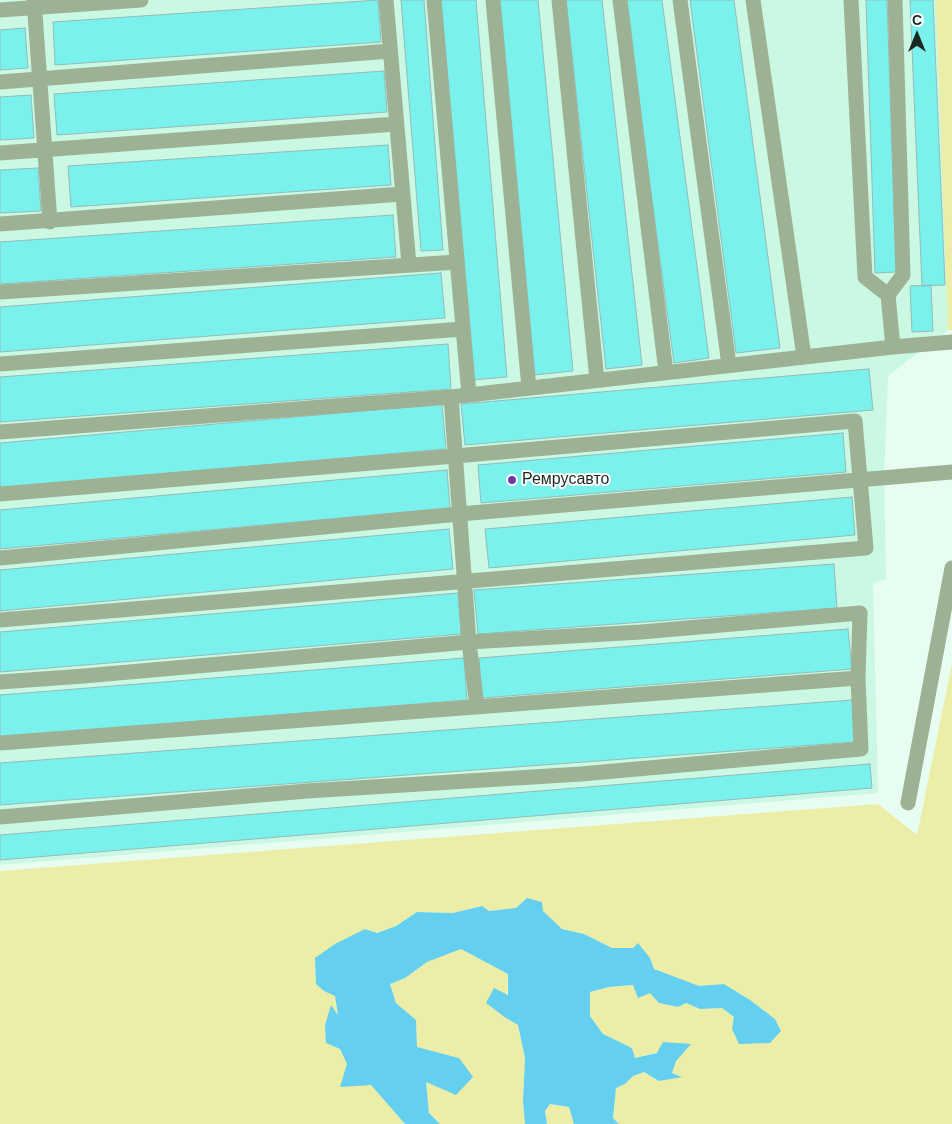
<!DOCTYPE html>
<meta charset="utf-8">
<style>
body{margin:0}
#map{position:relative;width:952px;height:1124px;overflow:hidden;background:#e8fdf2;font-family:Helvetica,sans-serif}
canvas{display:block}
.north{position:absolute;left:892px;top:10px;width:50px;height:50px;-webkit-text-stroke:4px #fff;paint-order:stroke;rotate:0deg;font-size:14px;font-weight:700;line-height:20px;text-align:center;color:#1b2822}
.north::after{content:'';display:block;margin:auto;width:18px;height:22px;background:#1b2822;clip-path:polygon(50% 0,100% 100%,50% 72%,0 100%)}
</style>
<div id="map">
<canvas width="952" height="1124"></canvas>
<div class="north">С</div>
</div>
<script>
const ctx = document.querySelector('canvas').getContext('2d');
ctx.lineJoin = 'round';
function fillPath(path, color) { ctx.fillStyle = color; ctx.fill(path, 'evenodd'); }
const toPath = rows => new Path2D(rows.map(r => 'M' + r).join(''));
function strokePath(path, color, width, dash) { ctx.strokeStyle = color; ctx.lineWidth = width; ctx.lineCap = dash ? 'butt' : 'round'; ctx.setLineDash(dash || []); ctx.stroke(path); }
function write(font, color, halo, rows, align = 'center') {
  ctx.font = font + ' Helvetica,sans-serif'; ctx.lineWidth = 4; ctx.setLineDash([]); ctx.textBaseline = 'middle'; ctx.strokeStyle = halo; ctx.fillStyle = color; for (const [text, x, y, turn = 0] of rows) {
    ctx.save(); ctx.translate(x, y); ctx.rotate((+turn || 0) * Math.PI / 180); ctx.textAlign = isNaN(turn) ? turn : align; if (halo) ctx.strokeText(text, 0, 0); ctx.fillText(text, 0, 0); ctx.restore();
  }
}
fillPath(toPath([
 [0,0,938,0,948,200,948,330,888,376,884,477,886,579,873,583,878,793,0,865]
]), '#cbf8e2');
fillPath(toPath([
 [936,0,952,0,952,330,948,330],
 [952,664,952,1124,619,1124,613,1118,616,1088,625,1084,633,1076,644,1072,659,1081,681,1076,672,1073,676,1061,691,1044,635,1058,632,1048,603,1034,590,1016,590,992,609,987,633,985,650,992,659,1003,678,1007,686,1003,700,1009,722,1008,734,1017,781,1031,775,1019,750,1000,724,984,699,986,654,969,650,958,633,948,612,948,584,934,562,929,527,898,516,908,489,911,481,906,453,913,417,912,396,926,377,933,365,929,324,991,335,995,338,1017,331,1006,325,1025,326,1043,340,1049,347,1064,371,1085,405,1124,0,1124,0,871,878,804,917,835],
 [461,949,508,974,506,1018,518,1025,525,1058,523,1101,525,1124,440,1124,429,1113,426,1082,459,1058,417,1047,416,1020,396,1003,390,984,405,978,427,962],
 [550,1104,569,1107,574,1124,547,1124,545,1111]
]), '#eceda7');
fillPath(toPath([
 [527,898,542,902,543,911,562,929,584,934,612,948,633,948,638,943,650,958,654,969,699,986,724,984,750,1000,775,1019,781,1031,770,1043,739,1044,732,1029,734,1017,722,1008,700,1009,686,1003,678,1007,659,1003,650,993,638,998,633,985,609,987,590,992,590,1016,603,1034,632,1048,635,1058,657,1053,663,1042,691,1044,676,1061,672,1073,682,1077,659,1081,644,1072,633,1076,625,1084,616,1088,613,1118,619,1124,574,1124,569,1107,550,1104,545,1111,547,1124,525,1124,523,1101,525,1058,518,1025,506,1018,486,1003,494,988,508,995,508,974,461,949,427,962,405,978,390,984,396,1003,416,1020,417,1047,459,1058,473,1077,456,1095,426,1082,429,1113,440,1124,405,1124,371,1085,340,1087,347,1064,340,1049,326,1043,325,1025,331,1005,338,1015,335,996,324,991,316,984,315,958,335,944,365,929,377,933,396,926,417,912,453,913,482,906,489,911,516,908]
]), '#64cfef');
const building = toPath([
 [378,0,381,42,55,65,53,22,378,0],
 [401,0,424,0,443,250,421,251,401,0],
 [441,0,476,0,507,377,472,380,441,0],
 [499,0,538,0,573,371,534,375,499,0],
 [566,0,602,0,642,365,606,369,566,0],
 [625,0,662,0,709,358,674,363,625,0],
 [690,0,734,0,780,348,736,353,690,0],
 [866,0,887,0,896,272,875,273,866,0],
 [910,0,933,0,945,285,922,286,910,0],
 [25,28,28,68,0,70,0,30,25,28],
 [384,71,387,112,57,135,54,94,384,71],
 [31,95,34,138,0,140,0,97,31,95],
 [388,145,391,185,71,207,68,166,388,145],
 [38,168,41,211,0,213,0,170,38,168],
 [393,215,396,257,0,284,0,242,393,215],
 [441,273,445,318,0,352,0,307,441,273],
 [931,285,933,331,912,332,910,286,931,285],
 [448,344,451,389,0,422,0,377,448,344],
 [869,369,873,410,465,445,461,404,869,369],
 [442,404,446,449,0,488,0,443,442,404],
 [843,433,846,472,481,503,478,465,843,433],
 [447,470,450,508,0,549,0,510,447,470],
 [852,497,855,535,489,568,485,529,852,497],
 [449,529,453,569,0,611,0,570,449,529],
 [834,564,837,608,478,634,474,590,834,564],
 [458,593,461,634,0,672,0,632,458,593],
 [848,629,852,669,482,698,479,658,848,629],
 [464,658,467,700,0,737,0,695,464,658],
 [852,700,855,742,0,805,0,763,852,700],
 [870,764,872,788,0,860,0,835,870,764]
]);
fillPath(building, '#7af1ec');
strokePath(building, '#92bcba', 1);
strokePath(toPath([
 [34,0,50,222],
 [386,0,409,265],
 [434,0,469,395],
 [493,0,529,388],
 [559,0,597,380],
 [620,0,666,372],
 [680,0,729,365],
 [753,0,804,357],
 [851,0,865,277,888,295],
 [0,10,141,0],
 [0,82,390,51],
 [0,153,396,124],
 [0,224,402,194],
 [0,292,457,262],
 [893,347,888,295,903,275,895,0],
 [0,364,463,329],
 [451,397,893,347,952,342],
 [0,432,451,397,469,642,477,707],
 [0,494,455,456,855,421,866,548,0,620],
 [0,558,459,514,952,472],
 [0,682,84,676,469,642,641,632,860,613,858,678,861,749,581,774,307,791,0,817],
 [0,743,858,678],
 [908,803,952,568]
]), '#9db294', 15);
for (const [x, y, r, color] of [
 [512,480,5,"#7035ab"]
]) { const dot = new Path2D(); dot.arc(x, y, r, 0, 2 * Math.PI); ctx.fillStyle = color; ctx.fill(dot); strokePath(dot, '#fff', 2); }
write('16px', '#1b2822', '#fff', [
 ["Ремрусавто",522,480]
], 'left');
</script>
